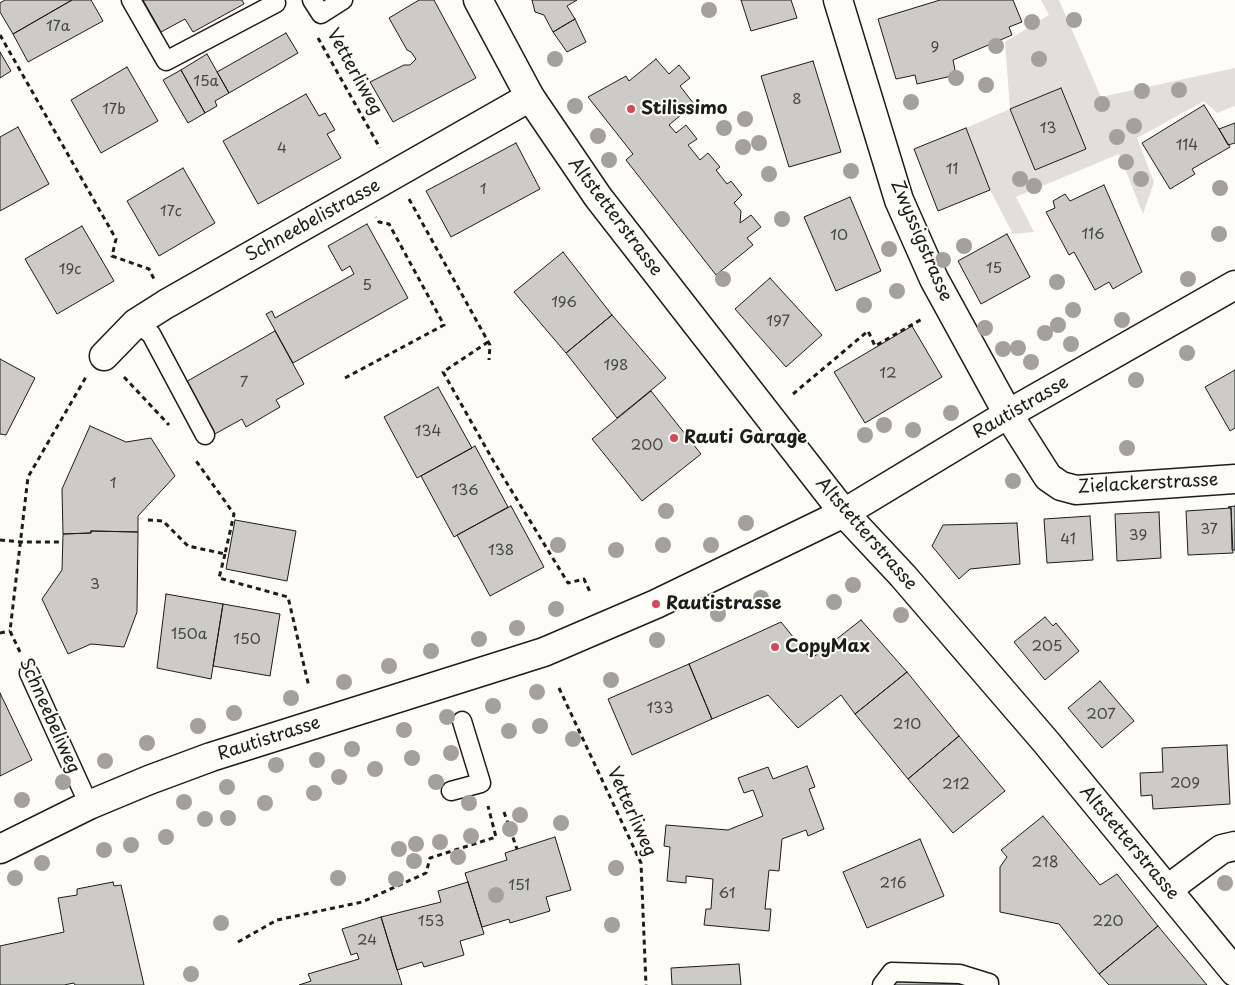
<!DOCTYPE html>
<style>
body{margin:0}
canvas{display:block;background:#fdfcf7}
</style>
<canvas width="1235" height="985"></canvas>
<script>
const ctx = document.querySelector('canvas').getContext('2d');
ctx.lineJoin = 'round';
function fillPath(path, color) { ctx.fillStyle = color; ctx.fill(path, 'evenodd'); }
const toPath = rows => new Path2D(rows.map(r => 'M' + r).join(''));
function strokePath(path, color, width, dash) { ctx.strokeStyle = color; ctx.lineWidth = width; ctx.lineCap = dash ? 'butt' : 'round'; ctx.setLineDash(dash || []); ctx.stroke(path); }
function write(font, color, halo, rows, align = 'center') {
  ctx.font = font + ' "Playpen Sans",sans-serif'; ctx.lineWidth = 4; ctx.setLineDash([]); ctx.textBaseline = 'middle'; ctx.strokeStyle = halo; ctx.fillStyle = color; for (const [text, x, y, turn = 0] of rows) {
    ctx.save(); ctx.translate(x, y); ctx.rotate((+turn || 0) * Math.PI / 180); ctx.textAlign = isNaN(turn) ? turn : align; if (halo) ctx.strokeText(text, 0, 0); ctx.fillText(text, 0, 0); ctx.restore();
  }
}
fillPath(toPath([
 [1041,0,1059,0,1101,97,1235,68,1235,106,1217,113,1204,101,1137,138,1154,182,1143,214,1119,154,1016,197,1034,232,1013,234,990,190,966,128,1010,109,1005,42,1049,15],
 [1061,88,1035,170,1010,109]
]), '#e0dfdb');
const building = toPath([
 [5,0,72,0,13,34,0,12,0,3,5,0],
 [72,0,91,0,103,21,28,62,13,34,72,0],
 [143,0,242,0,244,4,193,32,185,19,161,32,143,0],
 [419,0,434,0,476,78,393,122,370,82,404,65,410,65,416,59,411,52,407,50,389,18,419,0],
 [532,0,577,0,567,6,575,19,553,32,544,15,535,12,532,0],
 [741,0,791,0,797,18,751,31,741,0],
 [940,0,1013,0,1022,22,1009,27,1012,35,953,60,956,75,917,84,915,75,896,79,878,19,940,0],
 [575,19,586,42,567,52,553,32,575,19],
 [286,33,298,53,229,93,217,72,286,33],
 [0,52,11,71,0,78,0,52],
 [207,54,229,93,215,101,217,106,205,113,181,70,207,54],
 [656,59,669,74,679,65,690,78,680,86,694,104,669,125,676,133,686,125,697,139,688,145,700,160,708,153,720,167,716,170,727,184,731,181,742,195,734,203,741,211,740,223,751,215,761,227,747,238,753,245,716,275,626,160,633,154,588,97,626,76,629,81,656,59],
 [813,61,841,152,789,167,761,76,813,61],
 [127,67,158,121,101,153,71,100,127,67],
 [181,70,205,113,188,123,163,80,181,70],
 [1061,88,1086,149,1035,170,1010,109,1061,88],
 [306,94,319,116,325,113,335,130,327,134,341,158,258,204,223,141,306,94],
 [1204,105,1230,147,1192,169,1195,174,1170,189,1142,143,1204,105],
 [1235,123,1235,143,1228,145,1219,129,1235,123],
 [18,127,49,184,0,211,0,137,18,127],
 [966,128,990,190,938,211,914,149,966,128],
 [516,143,540,189,451,237,426,191,516,143],
 [183,168,215,223,159,256,127,201,183,168],
 [1104,185,1142,272,1113,289,1109,282,1095,290,1074,252,1069,255,1046,212,1055,208,1053,201,1065,194,1070,201,1104,185],
 [850,197,881,271,836,291,804,217,850,197],
 [367,224,408,298,293,363,266,314,272,311,275,318,354,274,350,266,342,271,328,246,367,224],
 [82,226,114,281,57,314,25,259,82,226],
 [1007,234,1030,277,981,304,958,261,1007,234],
 [563,252,612,315,566,353,514,292,563,252],
 [770,278,822,335,786,367,735,309,770,278],
 [612,315,666,378,617,418,566,353,612,315],
 [912,326,942,377,865,423,834,372,912,326],
 [275,331,304,384,276,400,280,407,246,427,242,419,213,435,184,383,275,331],
 [0,359,35,378,6,435,0,434,0,359],
 [1235,370,1235,428,1230,431,1205,387,1235,370],
 [438,387,472,448,417,478,384,417,438,387],
 [651,391,701,454,642,501,592,439,651,391],
 [90,426,126,442,151,438,175,476,138,516,138,532,91,531,91,533,63,534,62,489,90,426],
 [475,446,508,507,454,537,421,476,475,446],
 [511,506,544,567,490,596,457,535,511,506],
 [1235,506,1235,550,1232,550,1231,508,1228,507,1235,506],
 [1231,508,1233,553,1188,555,1186,511,1231,508],
 [1159,512,1161,558,1117,561,1115,514,1159,512],
 [1090,516,1093,560,1047,563,1044,519,1090,516],
 [235,520,296,531,287,581,226,569,235,520],
 [1017,523,1020,564,970,569,959,579,932,546,943,525,1017,523],
 [91,531,138,532,137,612,124,647,91,644,68,654,42,599,62,570,63,534,91,533,91,531],
 [166,594,223,604,211,679,157,668,166,594],
 [223,604,280,614,270,676,213,666,223,604],
 [1045,617,1053,626,1056,623,1079,651,1045,680,1014,642,1045,617],
 [861,620,907,672,855,714,841,695,798,728,768,695,712,719,689,664,781,622,811,659,861,620],
 [689,664,712,719,632,755,608,699,689,664],
 [907,672,959,736,908,779,855,714,907,672],
 [1100,681,1134,721,1102,748,1068,708,1100,681],
 [0,693,32,760,0,776,0,693],
 [959,736,1005,791,953,833,908,779,959,736],
 [1227,745,1230,804,1153,809,1152,795,1141,796,1140,773,1163,772,1162,748,1227,745],
 [807,766,815,787,809,789,824,829,808,836,806,830,782,839,779,871,769,870,765,909,771,909,769,931,704,925,706,909,711,909,713,879,686,876,686,883,667,881,670,847,664,846,666,825,728,830,763,816,753,790,744,793,738,778,768,767,773,779,807,766],
 [1043,816,1100,885,1117,874,1158,926,1099,974,1059,924,1000,912,1000,867,1007,857,1001,850,1043,816],
 [555,837,571,890,546,897,550,911,510,923,509,919,482,927,465,873,507,860,505,853,555,837],
 [920,839,944,896,867,928,843,872,920,839],
 [113,882,114,886,121,885,144,985,75,985,74,983,64,985,0,985,0,946,64,932,58,898,77,895,77,889,113,882],
 [468,882,484,934,460,941,464,955,424,967,422,962,397,970,381,917,441,902,438,891,468,882],
 [381,917,402,985,299,985,311,981,308,974,359,959,357,953,351,955,342,929,381,917],
 [1158,926,1207,985,1109,985,1099,974,1158,926],
 [739,964,741,985,672,985,671,968,739,964],
 [892,975,961,980,960,985,891,985,892,975]
]);
fillPath(building, '#cccbc8');
strokePath(building, '#1c1c1c', 1);
const lane = toPath([
 [131,0,166,61,276,3],
 [312,0,321,14,343,0],
 [136,323,151,334,205,435],
 [29,673,89,805],
 [451,791,481,783,462,721],
 [882,985,892,972,960,974,989,983,989,985]
]);
const street = toPath([
 [838,0,899,200,934,279,1008,414,1048,477,1061,486,1076,490,1235,479],
 [104,356,136,323,166,304,530,97],
 [1168,889,1215,854,1222,849,1235,846]
]);
const secondary = toPath([
 [478,0,530,97,598,197,844,513,903,576,1046,742,1235,972],
 [0,849,89,805,149,780,211,757,544,652,656,604,844,513,1008,414,1235,285]
]);
strokePath(lane, '#1c1c1c', 21);
strokePath(street, '#1c1c1c', 31);
strokePath(secondary, '#1c1c1c', 31);
strokePath(toPath([
 [0,35,116,239,112,256,149,269,154,279],
 [318,38,380,148],
 [409,199,490,345,489,360],
 [488,342,443,372,494,462,568,583,584,579,590,592],
 [124,377,169,425],
 [345,378,444,325,389,224,379,222,376,217],
 [793,394,868,331,875,346,922,319],
 [148,520,163,521,188,546,225,554,234,514,194,458],
 [0,540,21,542,63,542],
 [225,554,219,578,288,597,309,687],
 [0,633,10,631],
 [20,652,10,631,28,477,86,377],
 [559,688,641,863,646,985],
 [504,812,517,849],
 [238,942,277,920,362,902,426,873,430,858,496,837,488,806]
]), '#1c1c1c', 3, [5, 4]);
strokePath(lane, '#fdfcf7', 18);
strokePath(street, '#fdfcf7', 28);
strokePath(secondary, '#fdfcf7', 28);
ctx.fillStyle = '#a2a19e';
for (const [x, y] of [
 [709,10],
 [1074,20],
 [1032,22],
 [996,46],
 [555,59],
 [1039,59],
 [956,78],
 [986,85],
 [1179,90],
 [1142,91],
 [911,102],
 [1102,104],
 [575,106],
 [745,119],
 [1134,126],
 [724,128],
 [598,136],
 [1117,137],
 [759,143],
 [743,147],
 [609,160],
 [1126,162],
 [851,171],
 [769,174],
 [1020,179],
 [1141,179],
 [1034,186],
 [1220,188],
 [782,219],
 [1219,234],
 [964,246],
 [889,249],
 [943,260],
 [723,279],
 [1188,279],
 [1057,282],
 [897,291],
 [864,305],
 [1073,310],
 [1122,320],
 [1058,325],
 [985,328],
 [1045,333],
 [1071,344],
 [1018,348],
 [1003,349],
 [1187,353],
 [1031,362],
 [1136,380],
 [951,413],
 [884,425],
 [913,430],
 [865,435],
 [1127,448],
 [1013,481],
 [666,511],
 [746,523],
 [558,545],
 [663,545],
 [711,545],
 [616,550],
 [853,585],
 [761,598],
 [834,602],
 [556,609],
 [718,614],
 [901,615],
 [517,628],
 [479,639],
 [657,640],
 [431,651],
 [389,666],
 [611,680],
 [344,682],
 [537,692],
 [291,698],
 [493,706],
 [234,713],
 [447,717],
 [198,726],
 [540,726],
 [404,730],
 [509,731],
 [573,739],
 [147,743],
 [352,749],
 [451,753],
 [412,758],
 [317,760],
 [105,761],
 [276,765],
 [375,769],
 [339,777],
 [63,782],
 [436,782],
 [227,787],
 [314,793],
 [22,800],
 [184,802],
 [265,803],
 [469,803],
 [520,815],
 [228,818],
 [205,819],
 [561,823],
 [510,829],
 [471,836],
 [166,837],
 [440,842],
 [416,844],
 [131,845],
 [399,849],
 [104,850],
 [458,857],
 [414,861],
 [42,863],
 [616,868],
 [15,878],
 [338,878],
 [396,879],
 [1225,883],
 [496,895],
 [221,923],
 [612,925],
 [191,974]
]) { ctx.beginPath(); ctx.arc(x, y, 8, 0, 2 * Math.PI); ctx.fill(); }
for (const [x, y, r, color] of [
 [631,109,5,"#d1495b"],
 [674,438,5,"#d1495b"],
 [656,604,5,"#d1495b"],
 [775,647,5,"#d1495b"]
]) { const dot = new Path2D(); dot.arc(x, y, r, 0, 2 * Math.PI); ctx.fillStyle = color; ctx.fill(dot); strokePath(dot, '#fdfcf7', 2); }
write('15px', '#484847', null, [
 ["17a",58,27],
 ["9",935,48],
 ["15a",206,82],
 ["8",797,100],
 ["17b",114,110],
 ["13",1048,129],
 ["114",1187,146],
 ["4",282,149],
 ["11",952,170],
 ["1",483,190],
 ["17c",171,212],
 ["116",1093,235],
 ["10",839,236],
 ["15",994,269],
 ["19c",70,270],
 ["5",367,286],
 ["196",564,303],
 ["197",778,322],
 ["198",616,366],
 ["12",888,374],
 ["7",244,383],
 ["134",428,432],
 ["200",647,446],
 ["1",113,484],
 ["136",465,491],
 ["37",1209,530],
 ["39",1138,536],
 ["41",1068,540],
 ["138",501,551],
 ["3",95,585],
 ["150a",189,635],
 ["150",247,640],
 ["205",1047,647],
 ["133",660,709],
 ["207",1101,715],
 ["210",907,725],
 ["209",1185,784],
 ["212",956,785],
 ["218",1045,863],
 ["216",893,884],
 ["151",519,886],
 ["61",727,894],
 ["153",431,922],
 ["220",1108,922],
 ["24",367,941]
]);
write('18px', '#1c1c1c', '#fdfcf7', [
 ["Vetterliweg",354,72,61],
 ["Altstetterstrasse",615,217,53],
 ["Schneebelistrasse",313,221,-29],
 ["Zwyssigstrasse",921,241,67],
 ["Rautistrasse",1021,408,-30],
 ["Zielackerstrasse",1148,484,-3],
 ["Altstetterstrasse",866,534,49],
 ["Schneebeliweg",49,716,66],
 ["Rautistrasse",269,739,-18],
 ["Vetterliweg",631,812,66],
 ["Altstetterstrasse",1129,843,50]
]);
write('bold 18px', '#1c1c1c', '#fdfcf7', [
 ["Stilissimo",641,109],
 ["Rauti Garage",684,438],
 ["Rautistrasse",666,604],
 ["CopyMax",785,647]
], 'left');
</script>
